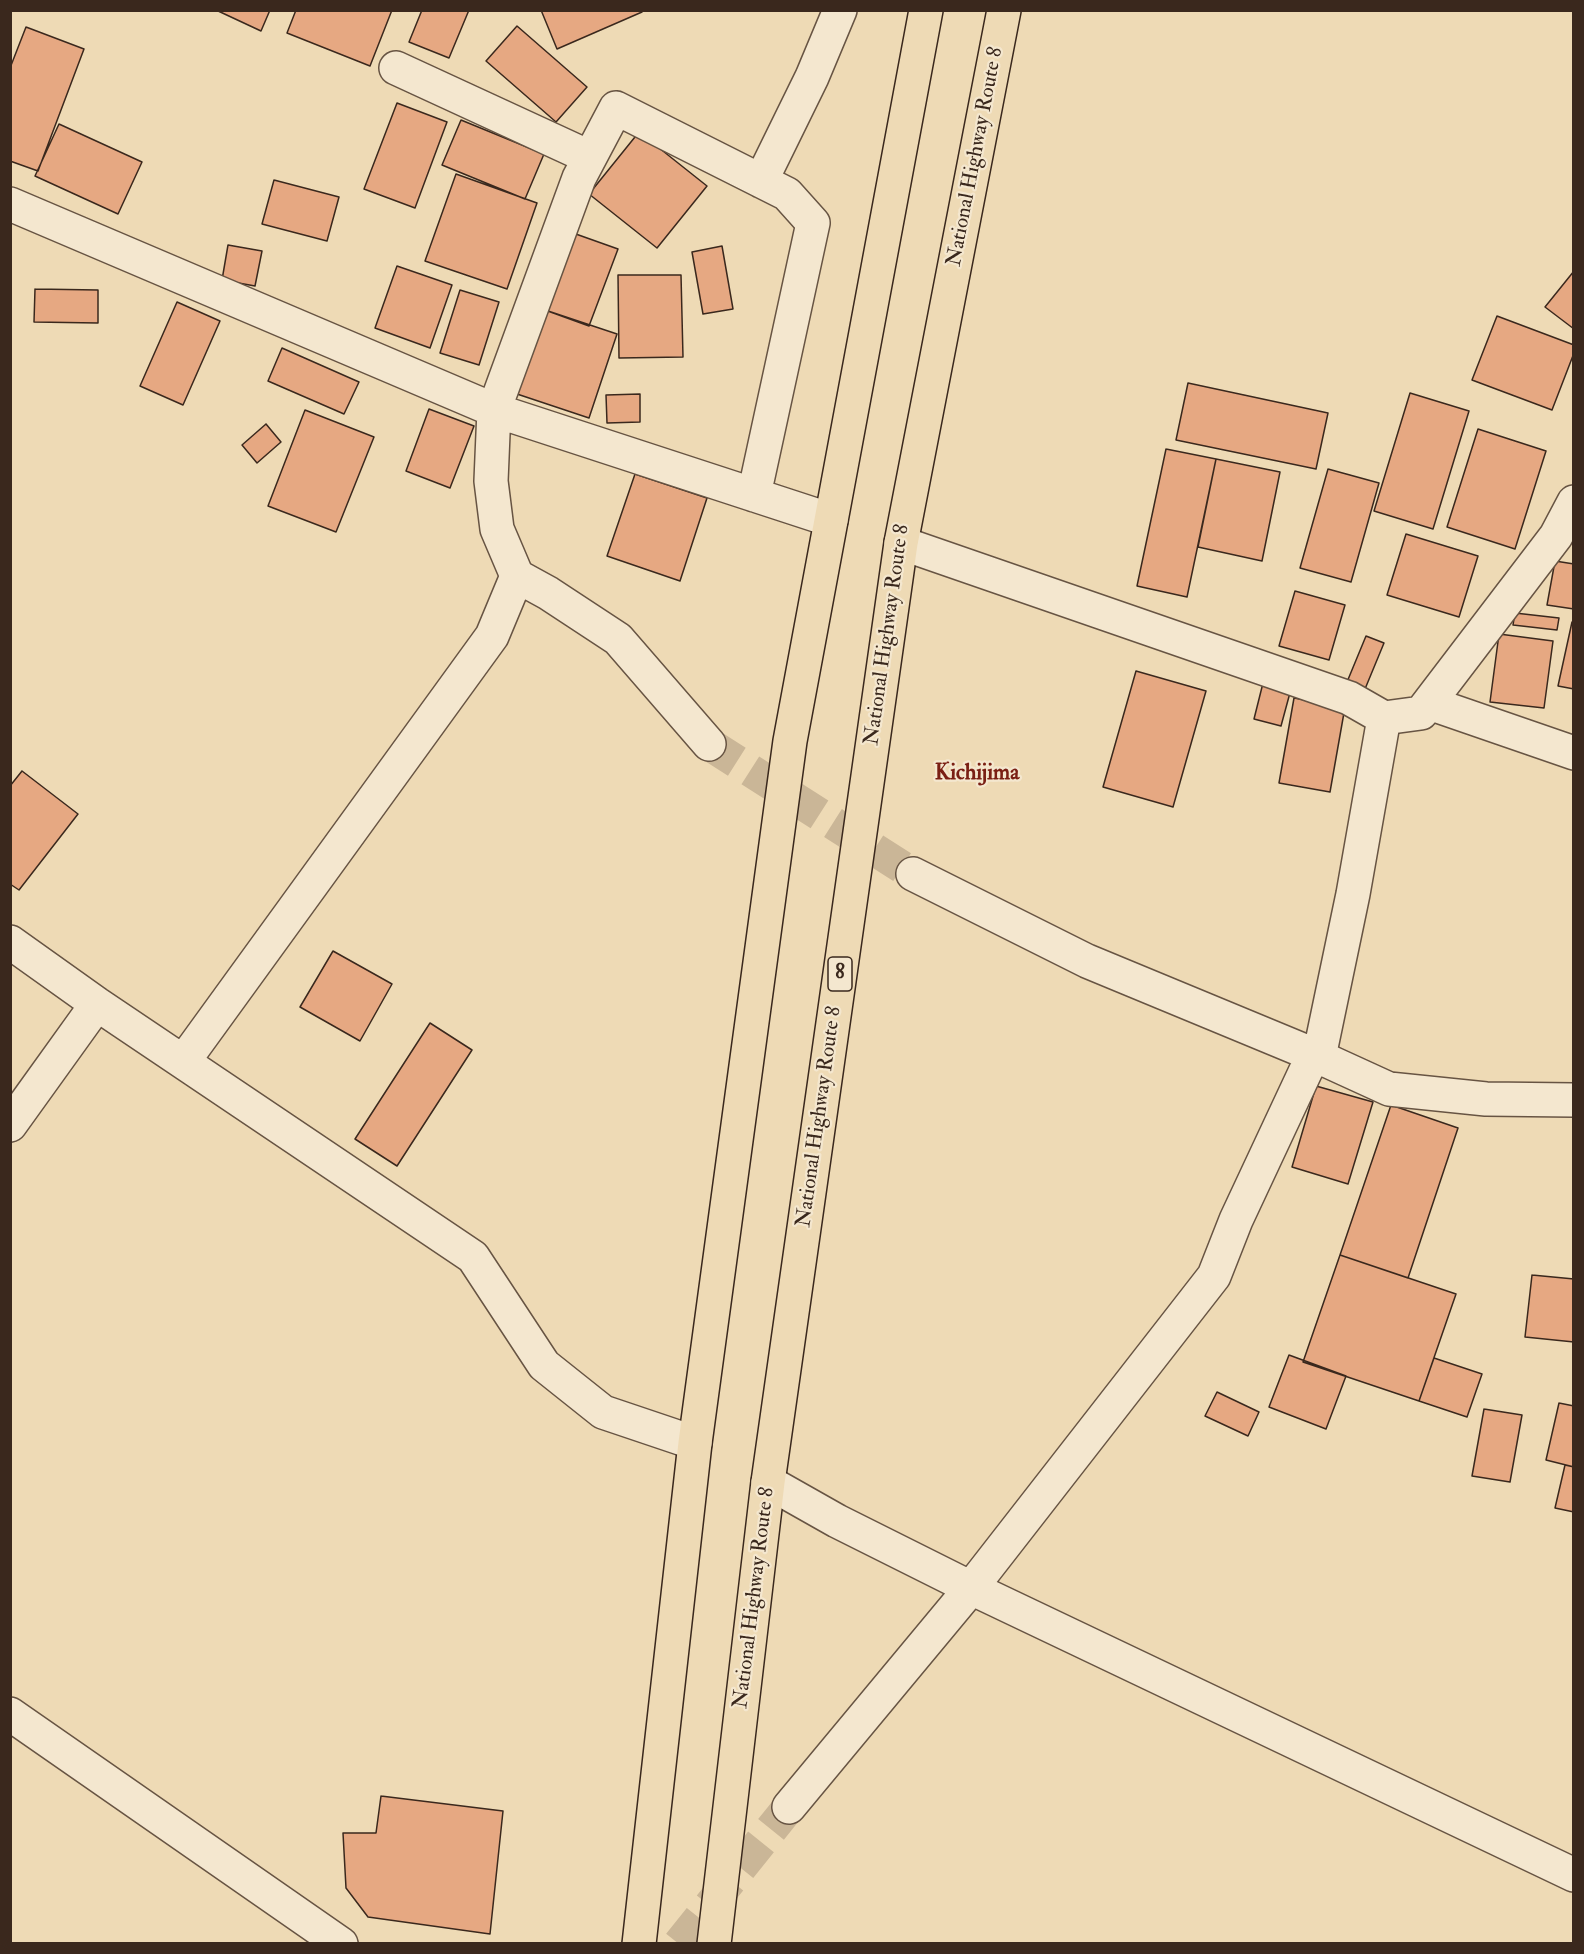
<!DOCTYPE html>
<style>
body{margin:0}
#map{position:relative;width:1584px;height:1954px;overflow:hidden;background:#eedab5;font-family:"IM FELL Double Pica",serif}
canvas{display:block}
.frame{position:absolute;inset:0;border:12px solid #3a281d;pointer-events:none}
</style>
<div id="map">
<canvas width="1584" height="1954"></canvas>
<div class="frame"></div>
</div>
<script>
const ctx = document.querySelector('canvas').getContext('2d');
ctx.lineJoin = 'round';
function fillPath(path, color) { ctx.fillStyle = color; ctx.fill(path, 'evenodd'); }
const toPath = rows => new Path2D(rows.map(r => 'M' + r).join(''));
function strokePath(path, color, width, dash) { ctx.strokeStyle = color; ctx.lineWidth = width; ctx.lineCap = dash ? 'butt' : 'round'; ctx.setLineDash(dash || []); ctx.stroke(path); }
function write(font, color, halo, rows, align = 'center') {
  ctx.font = font + ' "IM FELL Double Pica",serif'; ctx.lineWidth = 4.5; ctx.setLineDash([]); ctx.textBaseline = 'middle'; ctx.strokeStyle = halo; ctx.fillStyle = color; for (const [text, x, y, turn = 0] of rows) {
    ctx.save(); ctx.translate(x, y); ctx.rotate((+turn || 0) * Math.PI / 180); ctx.textAlign = isNaN(turn) ? turn : align; if (halo) ctx.strokeText(text, 0, 0); ctx.fillText(text, 0, 0); ctx.restore();
  }
}
const building = toPath([
 [216,10,270,10,261,31,216,10],
 [296,10,392,10,370,66,287,33,296,10],
 [422,10,469,10,449,58,409,42,422,10],
 [541,10,641,10,642,12,557,49,541,10],
 [517,26,587,87,556,122,486,61,517,26],
 [26,27,84,49,38,171,10,161,10,68,26,27],
 [397,103,447,122,415,208,364,189,397,103],
 [461,120,544,154,525,199,442,165,461,120],
 [59,124,142,162,118,214,35,176,59,124],
 [639,132,707,186,657,248,589,194,639,132],
 [456,174,537,203,507,289,425,261,456,174],
 [274,180,339,197,327,241,262,224,274,180],
 [573,233,618,249,589,326,545,310,573,233],
 [228,245,262,251,255,286,222,280,228,245],
 [722,246,733,309,703,314,692,252,722,246],
 [397,266,452,285,430,348,375,328,397,266],
 [1574,271,1574,329,1545,307,1574,271],
 [618,275,681,275,683,357,619,358,618,275],
 [35,289,98,290,98,323,34,322,35,289],
 [460,290,499,302,479,365,440,353,460,290],
 [177,302,220,321,183,405,140,386,177,302],
 [545,310,617,334,589,418,517,394,545,310],
 [1497,316,1574,345,1574,353,1552,410,1472,380,1497,316],
 [282,348,359,382,344,414,268,381,282,348],
 [1188,383,1328,413,1316,469,1176,440,1188,383],
 [1410,393,1469,411,1433,529,1374,511,1410,393],
 [640,394,640,422,607,423,606,395,640,394],
 [429,409,474,426,450,488,406,471,429,409],
 [305,410,374,437,336,532,268,506,305,410],
 [266,424,281,442,257,463,242,445,266,424],
 [1478,429,1546,451,1515,549,1447,527,1478,429],
 [1166,449,1216,459,1187,597,1137,586,1166,449],
 [1216,459,1280,472,1262,561,1198,547,1216,459],
 [1328,469,1379,483,1351,582,1300,568,1328,469],
 [635,474,707,498,680,581,607,556,635,474],
 [1406,534,1478,556,1459,617,1387,595,1406,534],
 [1555,561,1574,564,1574,609,1547,605,1555,561],
 [1295,591,1345,605,1329,660,1279,646,1295,591],
 [1515,613,1559,618,1557,630,1513,625,1515,613],
 [1572,622,1574,623,1574,689,1558,686,1572,622],
 [1499,634,1553,641,1544,708,1490,702,1499,634],
 [1366,636,1384,643,1365,689,1347,682,1366,636],
 [1136,671,1206,691,1173,807,1103,787,1136,671],
 [1263,683,1291,689,1281,726,1254,719,1263,683],
 [1294,698,1345,707,1330,792,1279,783,1294,698],
 [22,771,78,814,19,890,10,884,10,786,22,771],
 [333,951,392,984,360,1041,300,1007,333,951],
 [430,1023,472,1050,397,1166,355,1139,430,1023],
 [1316,1086,1373,1102,1348,1184,1292,1167,1316,1086],
 [1391,1105,1458,1128,1408,1278,1340,1255,1391,1105],
 [1340,1255,1456,1294,1419,1401,1303,1362,1340,1255],
 [1532,1275,1574,1279,1574,1342,1525,1337,1532,1275],
 [1289,1355,1346,1376,1326,1429,1269,1407,1289,1355],
 [1434,1358,1482,1374,1467,1417,1419,1401,1434,1358],
 [1217,1392,1259,1412,1248,1436,1205,1416,1217,1392],
 [1559,1403,1574,1406,1574,1467,1546,1460,1559,1403],
 [1484,1409,1522,1415,1510,1482,1472,1476,1484,1409],
 [1565,1465,1574,1467,1574,1512,1555,1508,1565,1465],
 [381,1796,503,1811,490,1934,368,1917,346,1888,343,1833,376,1833,381,1796]
]);
fillPath(building, '#e6a882');
strokePath(building, '#3a281d', 1.5);
strokePath(toPath([
 [709,744,913,874],
 [679,1944,789,1807]
]), '#cab697', 33, [33, 16]);
const street = toPath([
 [396,68,589,157],
 [761,181,812,77,840,10],
 [10,204,494,410,831,520],
 [901,543,1349,698,1384,718,1421,713,1556,536,1574,502],
 [1429,703,1574,753],
 [709,744,618,639,548,593,517,576,497,529,491,481,494,410,579,178,616,108,787,194,813,223,754,495],
 [913,874,1087,961,1319,1057,1389,1089,1486,1099,1574,1100],
 [10,942,97,1004,473,1257,544,1365,603,1412,695,1443],
 [183,1062,492,636,517,576],
 [10,1125,97,1004],
 [768,1482,837,1521,971,1588,1574,1875],
 [10,1714,341,1944],
 [789,1807,971,1588,1214,1276,1236,1220,1308,1066,1319,1057,1353,894,1384,718]
]);
const highway = toPath([
 [639,1944,695,1443,790,741,926,10],
 [714,1944,768,1482,901,543,1004,10]
]);
strokePath(street, '#675443', 36);
strokePath(highway, '#3a281d', 36);
strokePath(street, '#f4e7cf', 33);
strokePath(highway, '#eedab5', 33);
for (const [x, y, w] of [
 [840,974,24]
]) { const box = new Path2D(); box.roundRect(x - w / 2, y - 17, w, 34, 4.5); ctx.fillStyle = '#f4e7cf'; ctx.fill(box); strokePath(box, '#3a281d', 1.5); }
write('bold 20px', '#3a281d', null, [
 ["8",840,974]
]);
write('21px', '#3a281d', '#f4e7cf', [
 ["National Highway Route 8",976,157,-79],
 ["National Highway Route 8",888,635,-82],
 ["National Highway Route 8",820,1117,-82],
 ["National Highway Route 8",755,1598,-83]
]);
write('bold 22px', '#7a1f14', '#f4e7cf', [
 ["Kichijima",977,774]
]);
</script>
